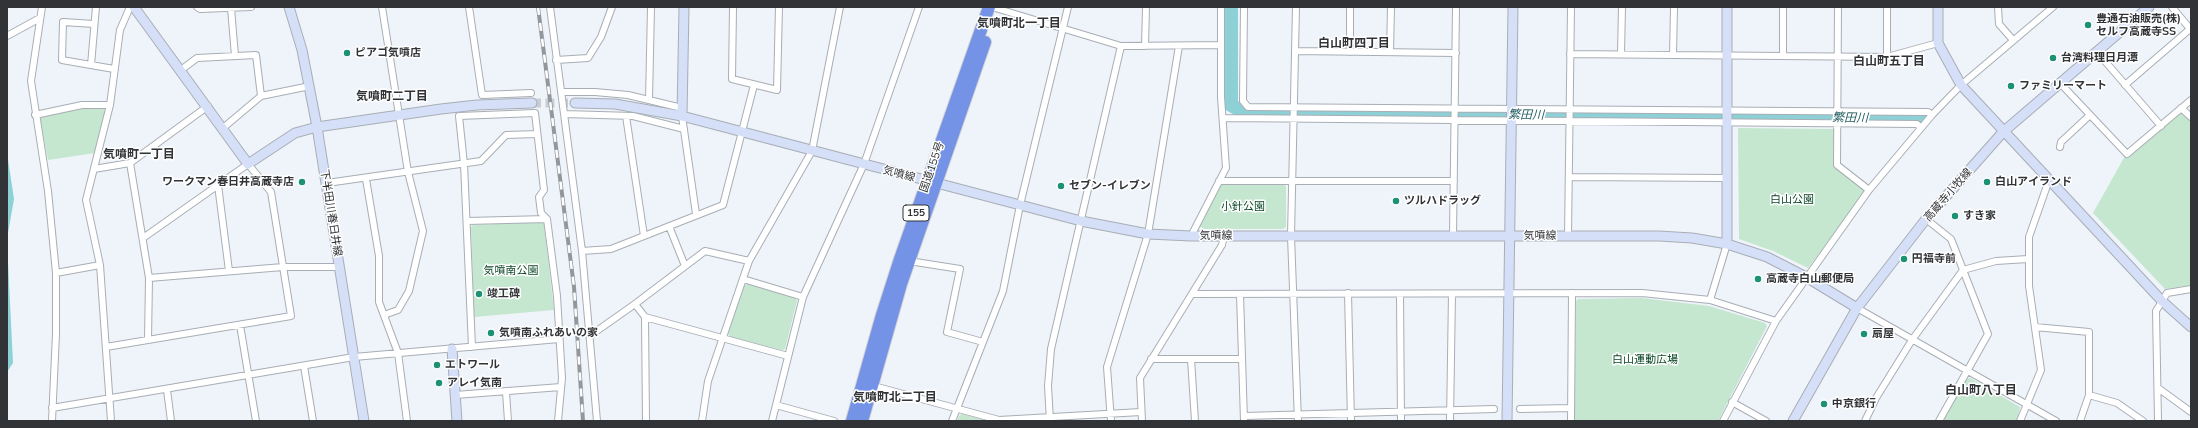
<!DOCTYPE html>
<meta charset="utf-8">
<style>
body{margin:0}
#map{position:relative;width:2198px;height:428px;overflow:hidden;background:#eff4fb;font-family:Mulish,sans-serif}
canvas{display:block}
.frame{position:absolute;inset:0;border:8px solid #313336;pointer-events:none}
</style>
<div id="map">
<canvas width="2198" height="428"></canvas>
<div class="frame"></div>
</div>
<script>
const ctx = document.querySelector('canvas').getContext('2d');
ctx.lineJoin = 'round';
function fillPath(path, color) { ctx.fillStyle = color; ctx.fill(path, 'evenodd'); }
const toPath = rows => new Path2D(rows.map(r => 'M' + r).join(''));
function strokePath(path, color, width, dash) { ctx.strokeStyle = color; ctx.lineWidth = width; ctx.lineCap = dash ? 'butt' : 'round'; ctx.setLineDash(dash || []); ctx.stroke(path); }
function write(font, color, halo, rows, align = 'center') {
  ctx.font = font + ' Mulish,"Noto Sans JP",sans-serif'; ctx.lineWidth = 3; ctx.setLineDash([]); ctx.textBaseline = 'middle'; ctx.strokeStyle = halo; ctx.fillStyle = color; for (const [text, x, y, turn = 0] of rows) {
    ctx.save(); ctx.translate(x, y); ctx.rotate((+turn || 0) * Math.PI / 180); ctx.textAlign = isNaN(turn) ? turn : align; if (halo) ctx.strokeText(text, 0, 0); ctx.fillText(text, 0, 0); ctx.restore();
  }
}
fillPath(toPath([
 [77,106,103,107,105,110,95,153,48,160,40,119,41,116],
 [2179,114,2183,114,2191,122,2191,285,2165,289,2093,213,2125,156,2129,156],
 [1738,128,1836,129,1836,167,1866,191,1808,268,1773,251,1739,239],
 [1284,184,1286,187,1286,227,1283,229,1203,229,1199,225,1221,185],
 [542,222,544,224,554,310,474,317,471,227,473,225],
 [747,284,795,298,797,301,785,349,782,350,730,337,728,333,744,286],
 [1642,298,1709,306,1765,323,1767,326,1718,421,1574,421,1576,301,1578,299],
 [1970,378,2020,407,2017,421,1945,421,1944,418,1966,379],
 [962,414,988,421,957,421,959,416]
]), '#c5e6cf');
fillPath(toPath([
 [7,153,14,199,7,239],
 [7,241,13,363,7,372]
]), '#8dd1d7');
strokePath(toPath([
 [1231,7,1231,105,1243,112,1921,119]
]), '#8dd1d7', 14);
strokePath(toPath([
 [532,103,575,103]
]), '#c9cdd4', 9, [9, 4.5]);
const street = toPath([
 [42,7,31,81,48,191,56,273,56,334,52,421],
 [197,7,200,9,251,7],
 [382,7,408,172,423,231,409,291,398,310,384,315],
 [469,7,482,95,531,93],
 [550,7,582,251,597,421],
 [733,7,732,79,777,90,779,7],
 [992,7,1121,46,1221,45],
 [1244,7,1243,101,1248,107,1928,112,1932,115],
 [1296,7,1291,236,1298,421],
 [1838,7,1837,165,1869,190],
 [1998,7,1999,24,2013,40],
 [2172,7,2191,30],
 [231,8,235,56],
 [94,24,63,22,62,60,114,69],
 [7,36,40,18],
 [1145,46,1146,7],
 [1295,51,1456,53],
 [1350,52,1350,7],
 [1390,52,1391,7],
 [2097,52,2161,126],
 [1570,54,1887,57,1938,43],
 [1621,54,1622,7],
 [1673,55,1674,7],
 [1783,56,1783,7],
 [1887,57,1887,7],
 [556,60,588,58,601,37,612,7],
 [91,65,96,7],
 [181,70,197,58,256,55,261,96],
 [2060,83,2127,154,2191,100],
 [2125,85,2190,29],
 [561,92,595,92,628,95,682,108],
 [649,100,651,7],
 [2181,108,2191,117],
 [565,114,633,116,684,129],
 [35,115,82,105,110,105],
 [626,116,644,236],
 [682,116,696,214],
 [1224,118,1917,124,1921,128],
 [223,128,261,96,310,86],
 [2060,147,2061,142,2090,115],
 [130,163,149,278,148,340],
 [94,169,130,163,208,106],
 [1569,177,1726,178],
 [366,179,379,256,379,302,398,353,407,421],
 [1219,181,1454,181],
 [327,183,481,161,506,135,537,134],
 [218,185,229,271],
 [1926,219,1951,239,1988,334,1939,421],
 [467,221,547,219],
 [669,226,685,266],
 [1191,236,1226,168,1221,97,1221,7],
 [1453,236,1456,7],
 [1568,236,1571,7],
 [582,251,611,249,723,205,754,85],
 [909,261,960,269,947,332,983,342],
 [56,273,100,265],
 [149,278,283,267,340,267],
 [743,279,803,297],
 [1348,293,1351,421],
 [1192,294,1642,293,1710,300,1776,321],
 [1240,294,1244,421],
 [1400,294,1401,421],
 [1710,300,1727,244],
 [635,304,645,317,788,356],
 [1857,308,2056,421],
 [645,317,646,421],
 [240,325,256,421],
 [2035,327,2089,332,2089,395,2080,421],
 [591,335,635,304,705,251,749,261],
 [106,347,291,316,271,192,248,164,143,238],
 [472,347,464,164,459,116,535,113,544,190,539,197,541,213,547,219,557,296,562,378,558,421],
 [1151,359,1242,359],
 [1191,359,1195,421],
 [304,366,313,421],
 [870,385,999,420,1141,412],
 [2158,388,2191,412],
 [167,390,171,421],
 [506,392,508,421],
 [455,395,561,387],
 [2089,395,2117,403,2143,421],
 [1732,402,1766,421],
 [776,405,834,421],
 [52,408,354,357,559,339],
 [1520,409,1571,408],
 [1244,416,1494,409],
 [111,421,100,265,86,200,110,105,120,30,130,7],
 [702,421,708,381,749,261,812,151,840,7],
 [772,421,803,297,864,164,919,7],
 [952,421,1003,291,1020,205,1068,7],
 [1050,421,1048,386,1051,349,1121,46],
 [1111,421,1107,367,1148,234,1179,46],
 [1142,421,1140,378,1222,245,1224,236],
 [1450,421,1452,294],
 [1571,421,1572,293],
 [1723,421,1776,321,1869,190,1932,115,1961,85,2053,7],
 [1865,421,1876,398,1912,340,1963,270,1996,261,2028,259],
 [2020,421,2041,370,2029,286,2029,237,2049,180],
 [2158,421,2156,311,2167,293,2191,289]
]);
const secondary = toPath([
 [134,7,248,164,295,133,317,127,441,109,477,105,532,103],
 [289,7,302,50,317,127,364,421],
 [1938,7,1938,43,1961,85,2162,301,2191,327],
 [575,103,615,104,682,116,1081,221,1148,234,1191,236,1659,236,1692,238,1727,244,1767,257,1806,277,1857,308],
 [682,116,684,7],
 [1727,244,1727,7],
 [452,349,457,421],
 [1507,421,1513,7],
 [1793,421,1857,308,1926,219,2003,132,2149,7]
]);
const highway = toPath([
 [852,421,882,315,900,259,989,7],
 [862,421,901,284,985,42]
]);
strokePath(street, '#a8aeb4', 8);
strokePath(secondary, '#a8aeb4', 11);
strokePath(highway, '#d2d2d3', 14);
strokePath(street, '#fff', 6);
strokePath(secondary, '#d5dff8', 9);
strokePath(highway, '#7493e7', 12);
const rail = toPath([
 [538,7,574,287,583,421]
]);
strokePath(rail, '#93979c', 4);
strokePath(rail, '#fff', 2.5, [8]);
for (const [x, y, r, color] of [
 [2088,25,4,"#1d9174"],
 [347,53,4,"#1d9174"],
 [2053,58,4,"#1d9174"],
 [2011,86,4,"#1d9174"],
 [302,182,4,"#1d9174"],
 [1987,182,4,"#1d9174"],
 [1061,186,4,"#1d9174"],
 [1396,201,4,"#1d9174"],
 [1955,216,4,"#1d9174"],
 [1904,259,4,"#1d9174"],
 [1758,279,4,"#1d9174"],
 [479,294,4,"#1d9174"],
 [491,333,4,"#1d9174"],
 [1864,334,4,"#1d9174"],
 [437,365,4,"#1d9174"],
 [439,383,4,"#1d9174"],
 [1824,404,4,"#1d9174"]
]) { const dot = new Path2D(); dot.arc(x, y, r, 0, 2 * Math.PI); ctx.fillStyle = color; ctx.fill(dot); strokePath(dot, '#fff', 1.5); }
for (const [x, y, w] of [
 [916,213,26]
]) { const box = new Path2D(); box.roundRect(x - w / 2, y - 8, w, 16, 3); ctx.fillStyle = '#fff'; ctx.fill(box); strokePath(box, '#313336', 1); }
write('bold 10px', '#313336', null, [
 ["155",916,213]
]);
write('bold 11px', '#313336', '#fff', [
 ["豊通石油販売(株)",2096,19],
 ["セルフ高蔵寺SS",2096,32],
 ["ピアゴ気噴店",355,53],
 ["台湾料理日月潭",2061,58],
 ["ファミリーマート",2019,86],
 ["ワークマン春日井高蔵寺店",294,182,"right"],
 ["白山アイランド",1995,182],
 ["セブン-イレブン",1069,186],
 ["ツルハドラッグ",1404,201],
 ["すき家",1963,216],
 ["円福寺前",1912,259],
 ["高蔵寺白山郵便局",1766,279],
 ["竣工碑",487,294],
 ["気噴南ふれあいの家",499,333],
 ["扇屋",1872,334],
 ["エトワール",445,365],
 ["アレイ気南",447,383],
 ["中京銀行",1832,404]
], 'left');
write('11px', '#313336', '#fff', [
 ["国道155号",932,167,-71],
 ["気噴線",899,174,15],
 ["高蔵寺小牧線",1948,195,-49],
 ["下半田川春日井線",331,213,81],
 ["気噴線",1216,236],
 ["気噴線",1540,236]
]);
write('11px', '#0d4728', '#fff', [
 ["白山公園",1792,200],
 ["小針公園",1243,207],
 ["気噴南公園",511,271],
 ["白山運動広場",1645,360]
]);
write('bold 12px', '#313336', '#fff', [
 ["気噴町北一丁目",1019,23],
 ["白山町四丁目",1354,43],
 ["白山町五丁目",1889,61],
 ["気噴町二丁目",392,96],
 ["気噴町一丁目",139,154],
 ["白山町八丁目",1981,390],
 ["気噴町北二丁目",895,397]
]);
write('italic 12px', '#265f63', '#fff', [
 ["繁田川",1526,115,1],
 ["繁田川",1850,118,1]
]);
</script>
